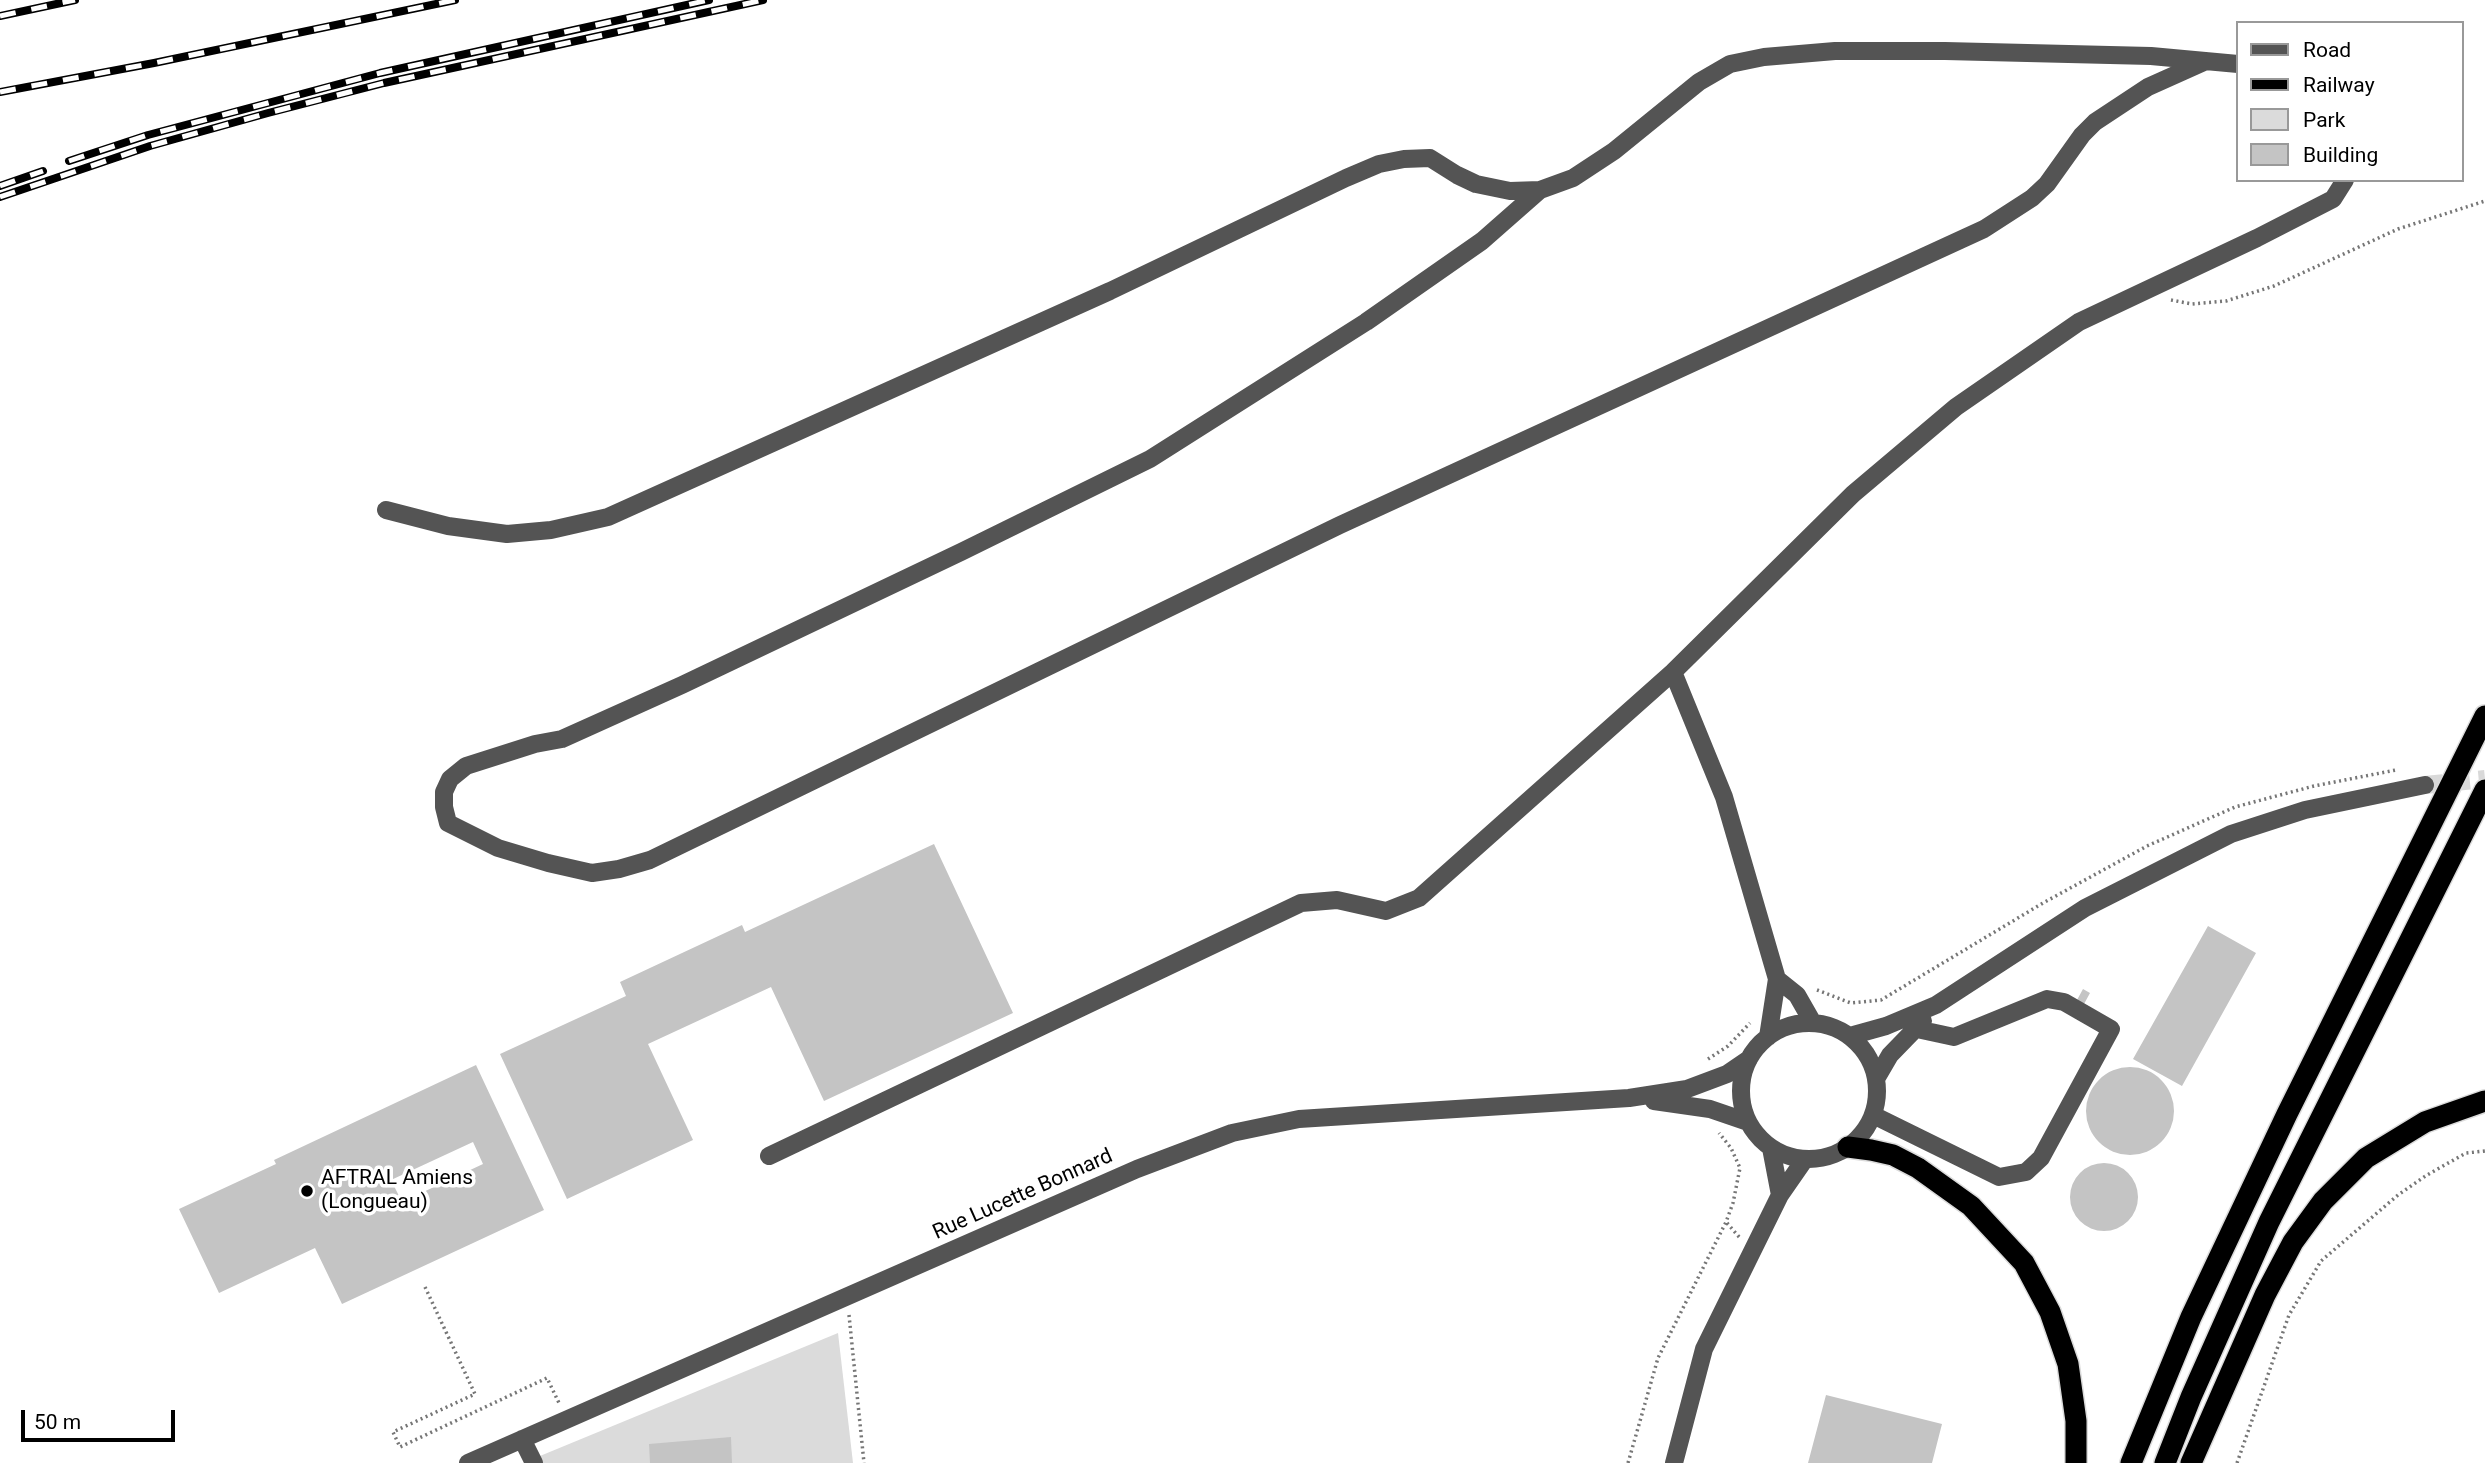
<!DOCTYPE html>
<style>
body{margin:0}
#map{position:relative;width:2485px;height:1463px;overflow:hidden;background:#fff;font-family:Roboto,sans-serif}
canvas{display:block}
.legend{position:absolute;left:2236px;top:21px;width:228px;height:161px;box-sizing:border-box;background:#fff;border:2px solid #999;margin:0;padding:9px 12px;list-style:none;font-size:21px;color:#000}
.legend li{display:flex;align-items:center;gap:14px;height:35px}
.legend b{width:35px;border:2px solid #999}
.scale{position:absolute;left:21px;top:1410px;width:154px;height:32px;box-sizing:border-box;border:4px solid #000;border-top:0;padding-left:9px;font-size:21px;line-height:24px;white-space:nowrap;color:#000;-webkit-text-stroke:5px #fff;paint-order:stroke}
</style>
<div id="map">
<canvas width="2485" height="1463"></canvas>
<ul class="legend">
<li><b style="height:9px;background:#545454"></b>Road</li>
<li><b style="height:9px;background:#000"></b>Railway</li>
<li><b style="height:19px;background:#dbdbdb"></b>Park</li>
<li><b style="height:19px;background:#c4c4c4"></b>Building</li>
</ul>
<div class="scale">50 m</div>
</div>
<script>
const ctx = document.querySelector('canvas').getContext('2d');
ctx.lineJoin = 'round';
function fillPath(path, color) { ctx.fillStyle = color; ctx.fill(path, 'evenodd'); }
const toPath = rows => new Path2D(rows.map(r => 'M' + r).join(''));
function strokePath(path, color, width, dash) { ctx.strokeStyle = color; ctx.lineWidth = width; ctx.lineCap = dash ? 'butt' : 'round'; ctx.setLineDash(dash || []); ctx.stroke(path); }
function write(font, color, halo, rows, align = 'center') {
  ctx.font = font + ' Roboto,sans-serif'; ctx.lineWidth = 7; ctx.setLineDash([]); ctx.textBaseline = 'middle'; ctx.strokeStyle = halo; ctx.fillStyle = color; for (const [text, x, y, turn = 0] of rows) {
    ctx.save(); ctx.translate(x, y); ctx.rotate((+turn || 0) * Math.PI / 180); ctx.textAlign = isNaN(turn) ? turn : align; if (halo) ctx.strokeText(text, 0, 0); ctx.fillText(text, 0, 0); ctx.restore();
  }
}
fillPath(toPath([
 [838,1333,853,1463,523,1463]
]), '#dbdbdb');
fillPath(toPath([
 [934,844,1013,1013,824,1101,771,987,648,1044,693,1140,567,1199,500,1054,626,996,620,982,742,925,745,932],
 [2208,926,2256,953,2182,1086,2133,1059],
 [2083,989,2090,993,2084,1004,2077,1000],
 [476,1065,544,1210,342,1304,315,1248,219,1293,179,1209,276,1164,274,1160],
 [473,1142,483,1164,402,1202,391,1180],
 '2086 1111a44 44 0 1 1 88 0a44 44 0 1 1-88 0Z',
 '2070 1197a34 34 0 1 1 68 0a34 34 0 1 1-68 0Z',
 [1826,1395,1942,1424,1932,1463,1808,1463],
 [731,1437,732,1463,650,1463,649,1444]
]), '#c4c4c4');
strokePath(toPath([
 [2425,785,2485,779]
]), '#d9d9d9', 18, [18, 9]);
const highway = toPath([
 [1848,1147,1871,1150,1893,1155,1918,1168,1971,1206,2024,1263,2050,1312,2068,1364,2076,1421,2076,1463],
 [2131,1463,2191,1317,2287,1114,2485,716],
 [2165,1463,2191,1397,2269,1222,2485,790],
 [2191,1463,2265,1295,2293,1242,2323,1201,2366,1158,2425,1122,2485,1101]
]);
strokePath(highway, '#dbdbdb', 24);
strokePath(toPath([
 [2171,300,2192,304,2226,301,2274,286,2398,229,2485,201],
 [1817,990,1851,1003,1881,1000,2043,903,2147,846,2235,807,2314,786,2396,770],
 [1708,1059,1728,1046,1750,1023],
 [1727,1223,1740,1238],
 [425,1287,475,1394,393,1432,400,1447,547,1378,560,1405],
 [849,1315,864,1463],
 [1628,1463,1658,1358,1726,1222,1733,1203,1740,1168,1731,1148,1719,1133],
 [2237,1463,2289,1315,2321,1261,2398,1195,2427,1175,2466,1153,2485,1151]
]), '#767676', 3.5, [2, 3.5]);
strokePath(toPath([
 [1540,190,1482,241,1366,322,1150,459,961,552,682,685,562,739,535,744,466,766,450,779,444,792,444,807,448,823,498,848,548,863,592,873,619,869,650,860,1340,525,1984,229,2032,198,2047,184,2082,135,2095,122,2148,87,2206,61],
 [386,510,448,526,507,534,551,530,608,517,1110,291,1346,178,1379,164,1404,159,1430,158,1457,175,1476,184,1510,191,1540,190,1573,178,1614,151,1699,82,1730,64,1764,57,1835,51,1945,51,2151,56,2238,64],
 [1673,672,1724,797,1777,979,1768,1037],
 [1777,979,1797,995,1813,1023],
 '1741 1091a68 68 0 1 1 136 0a68 68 0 1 1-136 0Z',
 [1850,1036,1886,1026,1936,1005,2085,908,2231,834,2305,810,2425,785],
 [1876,1079,1890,1055,1923,1021],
 [1654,1101,1710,1109,1748,1122],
 [1873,1115,1999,1177,2026,1172,2041,1158,2111,1029,2064,1002,2047,999,1954,1037,1917,1029],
 [1771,1148,1780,1195],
 [769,1156,1301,903,1337,900,1386,911,1419,898,1673,672,1853,494,1956,407,2079,322,2257,238,2333,199,2345,180],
 [522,1439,534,1463],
 [468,1463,1137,1169,1232,1133,1299,1119,1629,1098,1687,1089,1727,1074,1749,1059],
 [1674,1463,1704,1349,1780,1195,1805,1159]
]), '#545454', 18);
strokePath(highway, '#000', 21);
const rail = toPath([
 [0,16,75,0],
 [0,92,154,63,455,0],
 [69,161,148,135,380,73,709,0],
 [0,186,43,171],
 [0,197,150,146,268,113,384,83,763,0]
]);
strokePath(rail, '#000', 8);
strokePath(rail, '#fff', 5, [16]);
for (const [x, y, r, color] of [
 [307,1191,7,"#000"]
]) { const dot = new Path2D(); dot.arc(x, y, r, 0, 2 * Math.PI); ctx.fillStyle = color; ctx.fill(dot); strokePath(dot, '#fff', 2.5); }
write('21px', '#000', '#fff', [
 ["AFTRAL Amiens",321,1179],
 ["(Longueau)",321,1203]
], 'left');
write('21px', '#000', '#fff', [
 ["Rue Lucette Bonnard",1023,1195,-24]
]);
</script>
